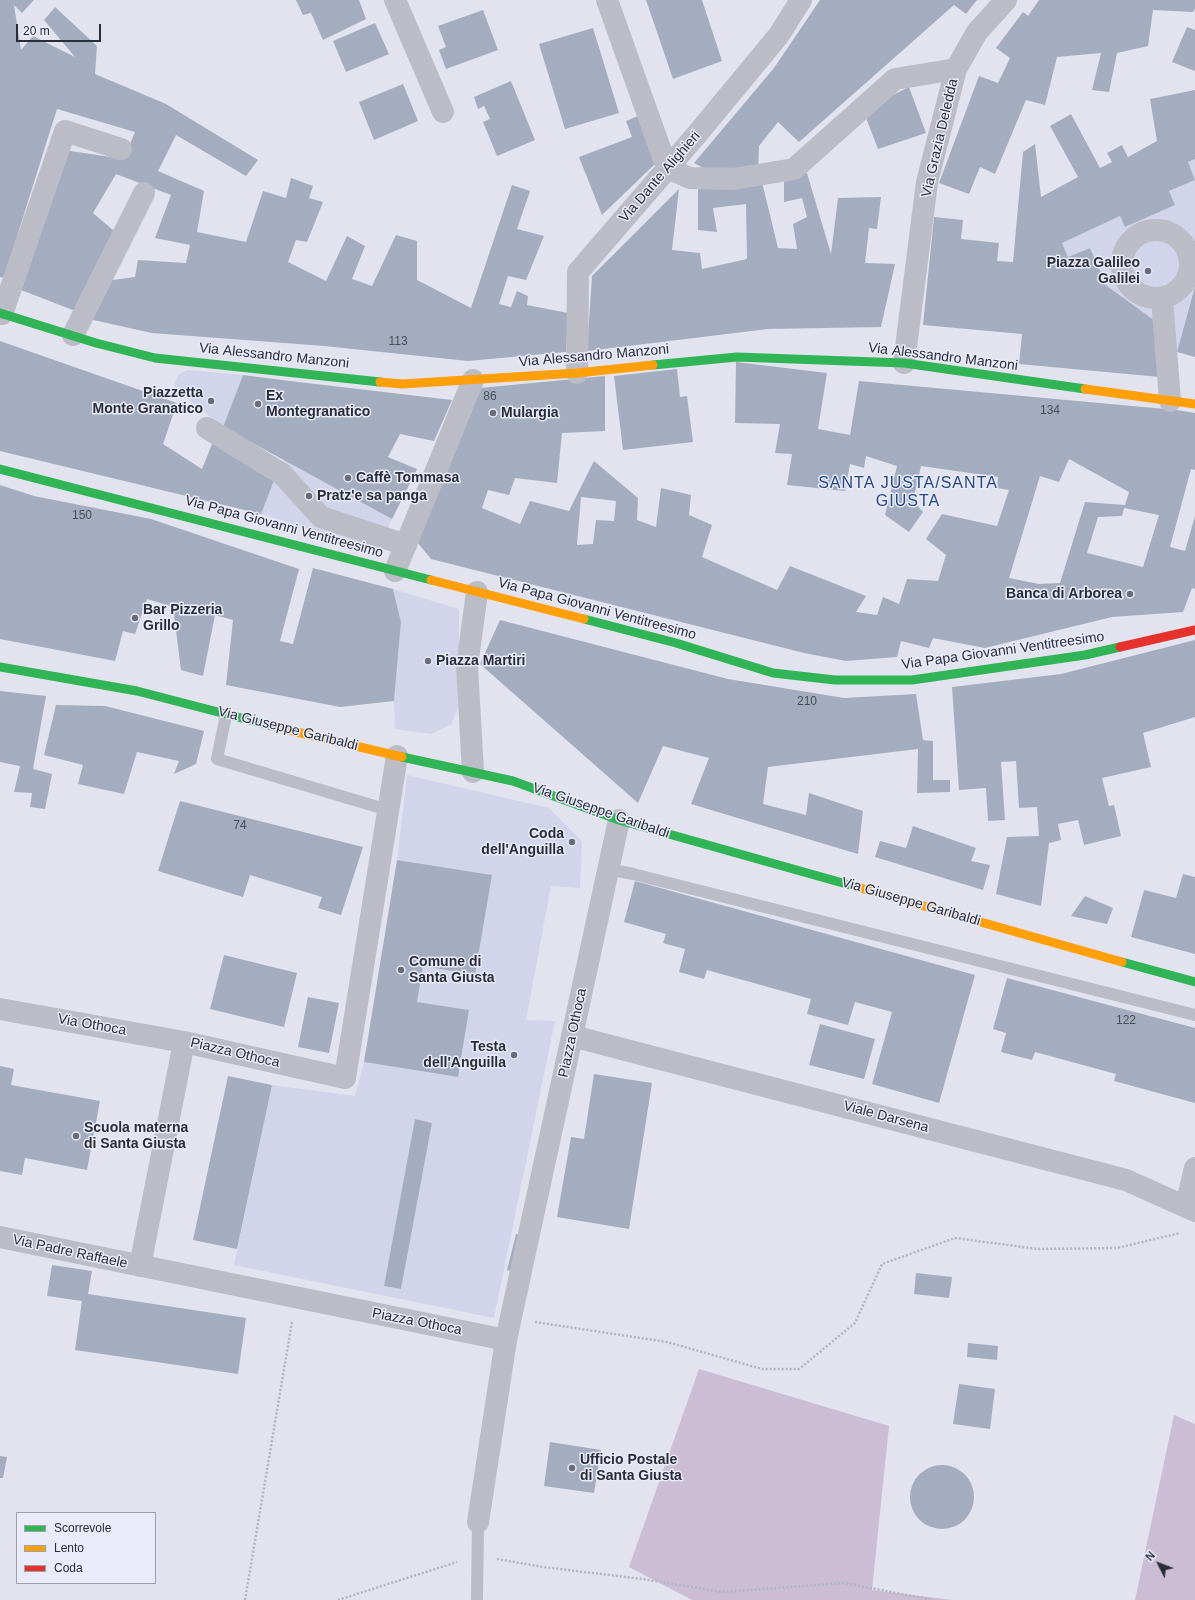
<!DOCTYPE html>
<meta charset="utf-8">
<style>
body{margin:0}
#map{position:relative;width:1195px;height:1600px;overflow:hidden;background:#e2e3ee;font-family:Helvetica,sans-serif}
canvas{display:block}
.legend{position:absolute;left:16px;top:1512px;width:140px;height:72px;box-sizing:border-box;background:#eaebf9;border:1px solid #9d9fab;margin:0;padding:5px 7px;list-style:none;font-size:12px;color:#292d37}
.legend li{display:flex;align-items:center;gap:8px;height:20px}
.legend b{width:20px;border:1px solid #9d9fab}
.north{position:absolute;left:1139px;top:1544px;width:40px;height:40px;-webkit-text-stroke:3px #eaebf9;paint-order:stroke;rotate:312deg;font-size:11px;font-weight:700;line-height:16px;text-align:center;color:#292d37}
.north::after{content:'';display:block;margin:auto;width:14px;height:18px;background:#292d37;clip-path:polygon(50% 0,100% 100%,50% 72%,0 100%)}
.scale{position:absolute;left:16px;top:24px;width:85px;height:18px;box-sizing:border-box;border:2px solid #292d37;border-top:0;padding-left:5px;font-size:12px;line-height:14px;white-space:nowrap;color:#292d37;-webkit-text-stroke:3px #eaebf9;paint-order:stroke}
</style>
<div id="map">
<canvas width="1195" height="1600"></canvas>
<ul class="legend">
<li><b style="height:5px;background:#30b455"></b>Scorrevole</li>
<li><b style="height:5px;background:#ff9f0a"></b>Lento</li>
<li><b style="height:5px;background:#e5322d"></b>Coda</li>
</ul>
<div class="north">N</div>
<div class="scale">20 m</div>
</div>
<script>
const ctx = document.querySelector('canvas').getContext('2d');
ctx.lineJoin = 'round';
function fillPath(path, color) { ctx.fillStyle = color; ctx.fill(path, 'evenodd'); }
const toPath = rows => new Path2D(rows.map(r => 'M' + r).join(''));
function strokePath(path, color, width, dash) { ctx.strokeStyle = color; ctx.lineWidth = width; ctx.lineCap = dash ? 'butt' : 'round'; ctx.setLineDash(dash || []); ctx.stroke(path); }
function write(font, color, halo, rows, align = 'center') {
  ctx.font = font + ' Helvetica,sans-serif'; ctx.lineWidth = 3; ctx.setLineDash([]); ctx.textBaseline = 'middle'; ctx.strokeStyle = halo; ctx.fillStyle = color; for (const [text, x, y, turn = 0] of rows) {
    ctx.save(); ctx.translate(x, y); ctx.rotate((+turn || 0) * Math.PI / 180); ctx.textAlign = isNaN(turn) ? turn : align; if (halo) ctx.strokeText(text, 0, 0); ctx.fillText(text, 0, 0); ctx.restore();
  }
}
fillPath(toPath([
 [699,1369,889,1426,872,1590,952,1600,692,1600,629,1567],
 [1174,1415,1195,1424,1195,1600,1135,1600]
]), '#cabdd5');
fillPath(toPath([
 [1195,159,1195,179,1188,162],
 [1195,180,1195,284,1177,352,1107,286,1090,248,1068,257,1062,243,1120,216,1125,227,1175,205,1169,191],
 [187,370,243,375,223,427,176,390,174,386,178,375],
 [284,460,392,519,377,550,261,514,275,478],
 [393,589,459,609,459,703,452,724,431,734,395,729,394,701,401,622],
 [407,775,549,808,582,841,580,888,551,886,526,1020,555,1021,494,1318,234,1265,272,1085,355,1096,364,1062,458,1077,469,1010,417,1002,423,966,475,975,492,875,397,860],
 [415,1120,432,1123,401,1289,384,1286]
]), '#d2d4eb');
fillPath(toPath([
 [0,0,34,0,22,13,14,5,21,50,33,36,75,57,44,20,55,7,97,46,95,74,166,104,258,160,246,176,176,135,158,171,204,191,197,232,246,242,263,191,286,198,291,178,313,186,309,198,323,202,307,242,296,240,288,262,326,281,347,236,365,246,352,279,372,286,396,235,417,241,417,280,471,308,512,185,530,191,517,229,544,236,526,280,508,276,499,304,511,307,517,291,528,296,527,305,568,313,566,352,468,361,324,346,152,333,89,319,105,281,135,277,138,260,186,263,190,245,155,238,171,195,116,174,93,213,120,236,78,312,21,290,64,150,124,159,135,132,57,109,4,278,0,277],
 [296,0,359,0,366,19,323,40,311,13,303,15],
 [646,0,702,0,722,61,673,79],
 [820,0,977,0,966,14,954,5,799,142,778,122,759,146,758,171,709,171,694,163,774,68],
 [1039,0,1195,0,1195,9,1193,12,1153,10,1148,46,1117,53,1109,92,1092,90,1101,53,1057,57,1045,105,1026,100,995,174,980,167,969,194,939,183,979,76,998,83,1010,58,996,48,1023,12,1028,16],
 [483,10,498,50,446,69,439,50,446,47,438,26],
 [375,23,389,54,346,72,333,41],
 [1187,27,1195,30,1195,71,1172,62],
 [593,28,619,113,565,129,539,44],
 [511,81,535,140,497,156,483,122,490,119,484,106,478,109,474,97],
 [403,84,418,121,374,140,359,102],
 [909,87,926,133,878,149,863,110],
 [1195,90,1195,159,1188,162,1195,180,1169,191,1175,205,1125,227,1120,216,1062,243,1068,257,1090,248,1107,286,1155,321,1160,377,1019,364,1022,334,923,325,934,217,963,220,961,239,999,243,997,261,1013,262,1023,152,1035,144,1041,197,1078,177,1050,126,1071,114,1100,168,1112,162,1107,153,1122,145,1128,157,1157,141,1150,99],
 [638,116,656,163,602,215,579,157,632,137,626,121],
 [807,173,831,254,838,198,881,197,877,229,869,228,865,263,895,264,881,327,768,329,587,351,592,276,679,189,672,250,700,253,702,269,747,259,746,204,713,208,717,232,698,230,698,186,761,178,778,248,797,249,793,224,807,217,802,198,784,202,784,176],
 [1195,286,1195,357,1177,352],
 [0,341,177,403,163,444,202,469,214,439,275,478,261,514,0,451],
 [736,362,827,373,818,429,850,435,859,381,1176,410,1195,413,1195,470,1191,469,1170,547,1185,551,1195,516,1195,589,1192,588,1183,612,1112,617,985,648,933,638,929,648,901,641,897,657,846,661,804,653,431,559,417,542,480,388,605,376,605,431,562,433,557,483,515,478,509,495,488,490,482,508,520,524,530,501,569,511,594,461,638,498,637,520,656,527,661,488,691,495,689,515,712,525,702,557,777,590,790,566,866,596,856,612,877,615,883,597,899,604,907,579,938,581,946,555,926,539,942,514,997,526,1009,490,997,488,998,477,921,466,913,501,923,512,909,532,885,515,897,466,866,456,864,468,850,464,845,491,787,485,792,454,775,453,780,424,735,423],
 [1069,459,1129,492,1125,505,1085,502,1060,583,1039,584,1009,578,1040,476,1059,482],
 [581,497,616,501,614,521,596,520,593,544,577,545],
 [1124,508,1159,515,1143,567,1087,553,1098,517,1122,516],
 [677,369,680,397,687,396,693,442,623,450,614,376],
 [243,375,290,381,452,400,434,441,400,434,388,457,417,469,392,519,223,427],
 [0,485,34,496,151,519,299,569,280,641,293,644,313,568,393,589,401,622,394,701,340,707,226,685,233,620,215,615,203,676,181,670,173,607,147,599,135,634,123,631,115,661,0,639],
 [500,620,728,679,844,698,916,694,923,740,933,741,933,780,950,780,950,792,917,793,918,749,768,767,763,804,806,815,809,793,863,811,858,854,691,804,709,758,663,746,638,803,480,664],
 [1195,640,1195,717,1143,733,1151,767,1102,778,1109,806,1114,805,1121,836,1084,845,1078,820,1058,824,1061,840,1049,843,1041,906,996,894,1007,837,1039,836,1037,807,1019,808,1016,761,1001,762,1005,820,988,821,986,788,959,790,952,687,1061,674],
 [0,691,46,696,33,769,52,774,45,809,30,807,32,793,14,792,20,766,0,762],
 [56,705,105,706,204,731,196,764,174,774,179,761,137,752,124,794,78,784,83,765,44,755],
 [180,801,363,847,341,915,318,908,322,897,250,875,243,897,158,871],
 [913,826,976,848,971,861,990,865,983,890,875,857,880,841,906,848],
 [397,860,492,875,475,975,423,966,417,1002,469,1010,458,1077,364,1062],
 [1183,874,1195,877,1195,954,1131,937,1144,890,1176,898],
 [635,881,975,975,939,1103,872,1084,892,1012,855,1002,848,1025,807,1014,811,999,707,970,704,979,679,972,685,949,663,943,666,934,624,922],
 [1085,896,1113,908,1107,924,1071,916],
 [224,955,297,973,284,1027,210,1009],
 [1007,978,1195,1028,1195,1103,1114,1081,1116,1074,1035,1052,1032,1060,1001,1052,1006,1033,993,1029],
 [308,997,339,1003,329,1053,298,1047],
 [820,1024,875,1039,864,1079,809,1065],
 [0,1066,14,1069,11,1085,100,1101,87,1170,25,1158,22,1175,0,1171],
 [594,1074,652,1083,629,1229,557,1217,571,1137,584,1139],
 [228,1076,272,1085,237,1249,193,1240],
 [415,1119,432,1123,401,1289,384,1286],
 [516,1234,528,1237,519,1273,507,1270],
 [52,1265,92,1271,88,1294,246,1318,238,1374,75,1350,82,1301,47,1296],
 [916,1273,952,1277,949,1298,914,1294],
 [968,1343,998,1346,997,1360,967,1357],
 [959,1384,995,1389,990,1429,953,1424],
 [550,1442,601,1450,594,1493,544,1486],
 [0,1456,7,1457,3,1478,0,1478],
 '910 1497a32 32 0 1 1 64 0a32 32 0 1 1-64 0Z'
]), '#a4adc0');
strokePath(toPath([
 [535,1322,667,1342,762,1369,799,1369,855,1323,882,1264,955,1238,1038,1249,1117,1248,1180,1233],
 [497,1559,543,1567,643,1579,722,1592,844,1583,933,1600],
 [245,1600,292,1322],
 [338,1600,457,1562]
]), '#b3b5bf', 2.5, [2, 2]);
strokePath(toPath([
 [226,715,217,759,388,810],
 [608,869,633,874,1195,1015],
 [477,1600,478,1522]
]), '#bbbcc6', 12);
strokePath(toPath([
 [395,0,443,112],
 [607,0,667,168,690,178,733,179,794,169,895,79,956,69],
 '1122 264a34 34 0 1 1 68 0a34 34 0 1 1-68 0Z',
 [1162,298,1170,401],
 [2,314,65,131,121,149],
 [73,335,144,193],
 [904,363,927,182,956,69,977,32,1006,0],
 [577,373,578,272,698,133,779,35,801,0],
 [207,428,282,474,321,517,406,545],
 [395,571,473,380],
 [473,772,467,666,477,592],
 [0,1009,184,1042],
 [572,1036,1126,1180,1195,1211],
 [1186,1206,1195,1168],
 [0,1237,506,1340],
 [140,1266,184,1042,345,1078,397,756],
 [478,1522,506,1340,619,820]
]), '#bbbcc6', 22);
strokePath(toPath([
 [0,313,96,343,155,358,380,382],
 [653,365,737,357,904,363,1085,389],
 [0,469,431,580],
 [584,619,676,643,773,673,835,680,912,680,1085,655,1120,647],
 [0,667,137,691,276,727],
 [402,757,513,781,619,820,857,887],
 [1122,962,1195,982]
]), '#30b455', 9);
strokePath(toPath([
 [380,382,402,384,577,373,653,365],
 [1085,389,1195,404],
 [431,580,584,619],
 [276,727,402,757],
 [857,887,1122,962]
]), '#ff9f0a', 9);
strokePath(toPath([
 [1120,647,1195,630]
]), '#e5322d', 9);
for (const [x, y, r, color] of [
 [1148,271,4,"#6a6d77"],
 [211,401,4,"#6a6d77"],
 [258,404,4,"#6a6d77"],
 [493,413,4,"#6a6d77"],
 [348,478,4,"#6a6d77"],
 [309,496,4,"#6a6d77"],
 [1130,594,4,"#6a6d77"],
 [135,618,4,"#6a6d77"],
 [428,661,4,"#6a6d77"],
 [572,842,4,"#6a6d77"],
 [401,970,4,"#6a6d77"],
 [514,1055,4,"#6a6d77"],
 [76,1136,4,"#6a6d77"],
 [572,1468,4,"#6a6d77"]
]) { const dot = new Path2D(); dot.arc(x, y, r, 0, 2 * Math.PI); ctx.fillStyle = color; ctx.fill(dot); strokePath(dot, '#eaebf9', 1.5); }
write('12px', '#484d59', null, [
 ["113",398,342],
 ["86",490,397],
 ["134",1050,411],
 ["150",82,516],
 ["210",807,702],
 ["74",240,826],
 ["122",1126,1021]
]);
write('14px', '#292d37', '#eaebf9', [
 ["Via Grazia Deledda",940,138,-77],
 ["Via Dante Alighieri",660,177,-49],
 ["Via Alessandro Manzoni",274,356,6],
 ["Via Alessandro Manzoni",594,356,-5],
 ["Via Alessandro Manzoni",943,357,7],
 ["Via Papa Giovanni Ventitreesimo",284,527,15],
 ["Via Papa Giovanni Ventitreesimo",597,609,15],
 ["Via Papa Giovanni Ventitreesimo",1003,651,-8],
 ["Via Giuseppe Garibaldi",288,729,14],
 ["Via Giuseppe Garibaldi",601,811,19],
 ["Via Giuseppe Garibaldi",911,902,16],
 ["Via Othoca",92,1025,10],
 ["Piazza Othoca",573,1033,-78],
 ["Piazza Othoca",235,1053,13],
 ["Viale Darsena",886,1117,15],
 ["Via Padre Raffaele",70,1252,12],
 ["Piazza Othoca",417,1322,11]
]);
write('bold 14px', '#292d37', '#eaebf9', [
 ["Piazza Galileo",1140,263,"right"],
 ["Galilei",1140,279,"right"],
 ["Piazzetta",203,393,"right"],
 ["Monte Granatico",203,409,"right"],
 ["Ex",266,396],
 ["Montegranatico",266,412],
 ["Mulargia",501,413],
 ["Caffè Tommasa",356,478],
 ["Pratz'e sa panga",317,496],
 ["Banca di Arborea",1122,594,"right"],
 ["Bar Pizzeria",143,610],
 ["Grillo",143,626],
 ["Piazza Martiri",436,661],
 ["Coda",564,834,"right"],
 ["dell'Anguilla",564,850,"right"],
 ["Comune di",409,962],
 ["Santa Giusta",409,978],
 ["Testa",506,1047,"right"],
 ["dell'Anguilla",506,1063,"right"],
 ["Scuola materna",84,1128],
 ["di Santa Giusta",84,1144],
 ["Ufficio Postale",580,1460],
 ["di Santa Giusta",580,1476]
], 'left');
ctx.letterSpacing = '1px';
write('16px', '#254883', '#eaebf9', [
 ["SANTA JUSTA/SANTA",908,484],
 ["GIUSTA",908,502]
]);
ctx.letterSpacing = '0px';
</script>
